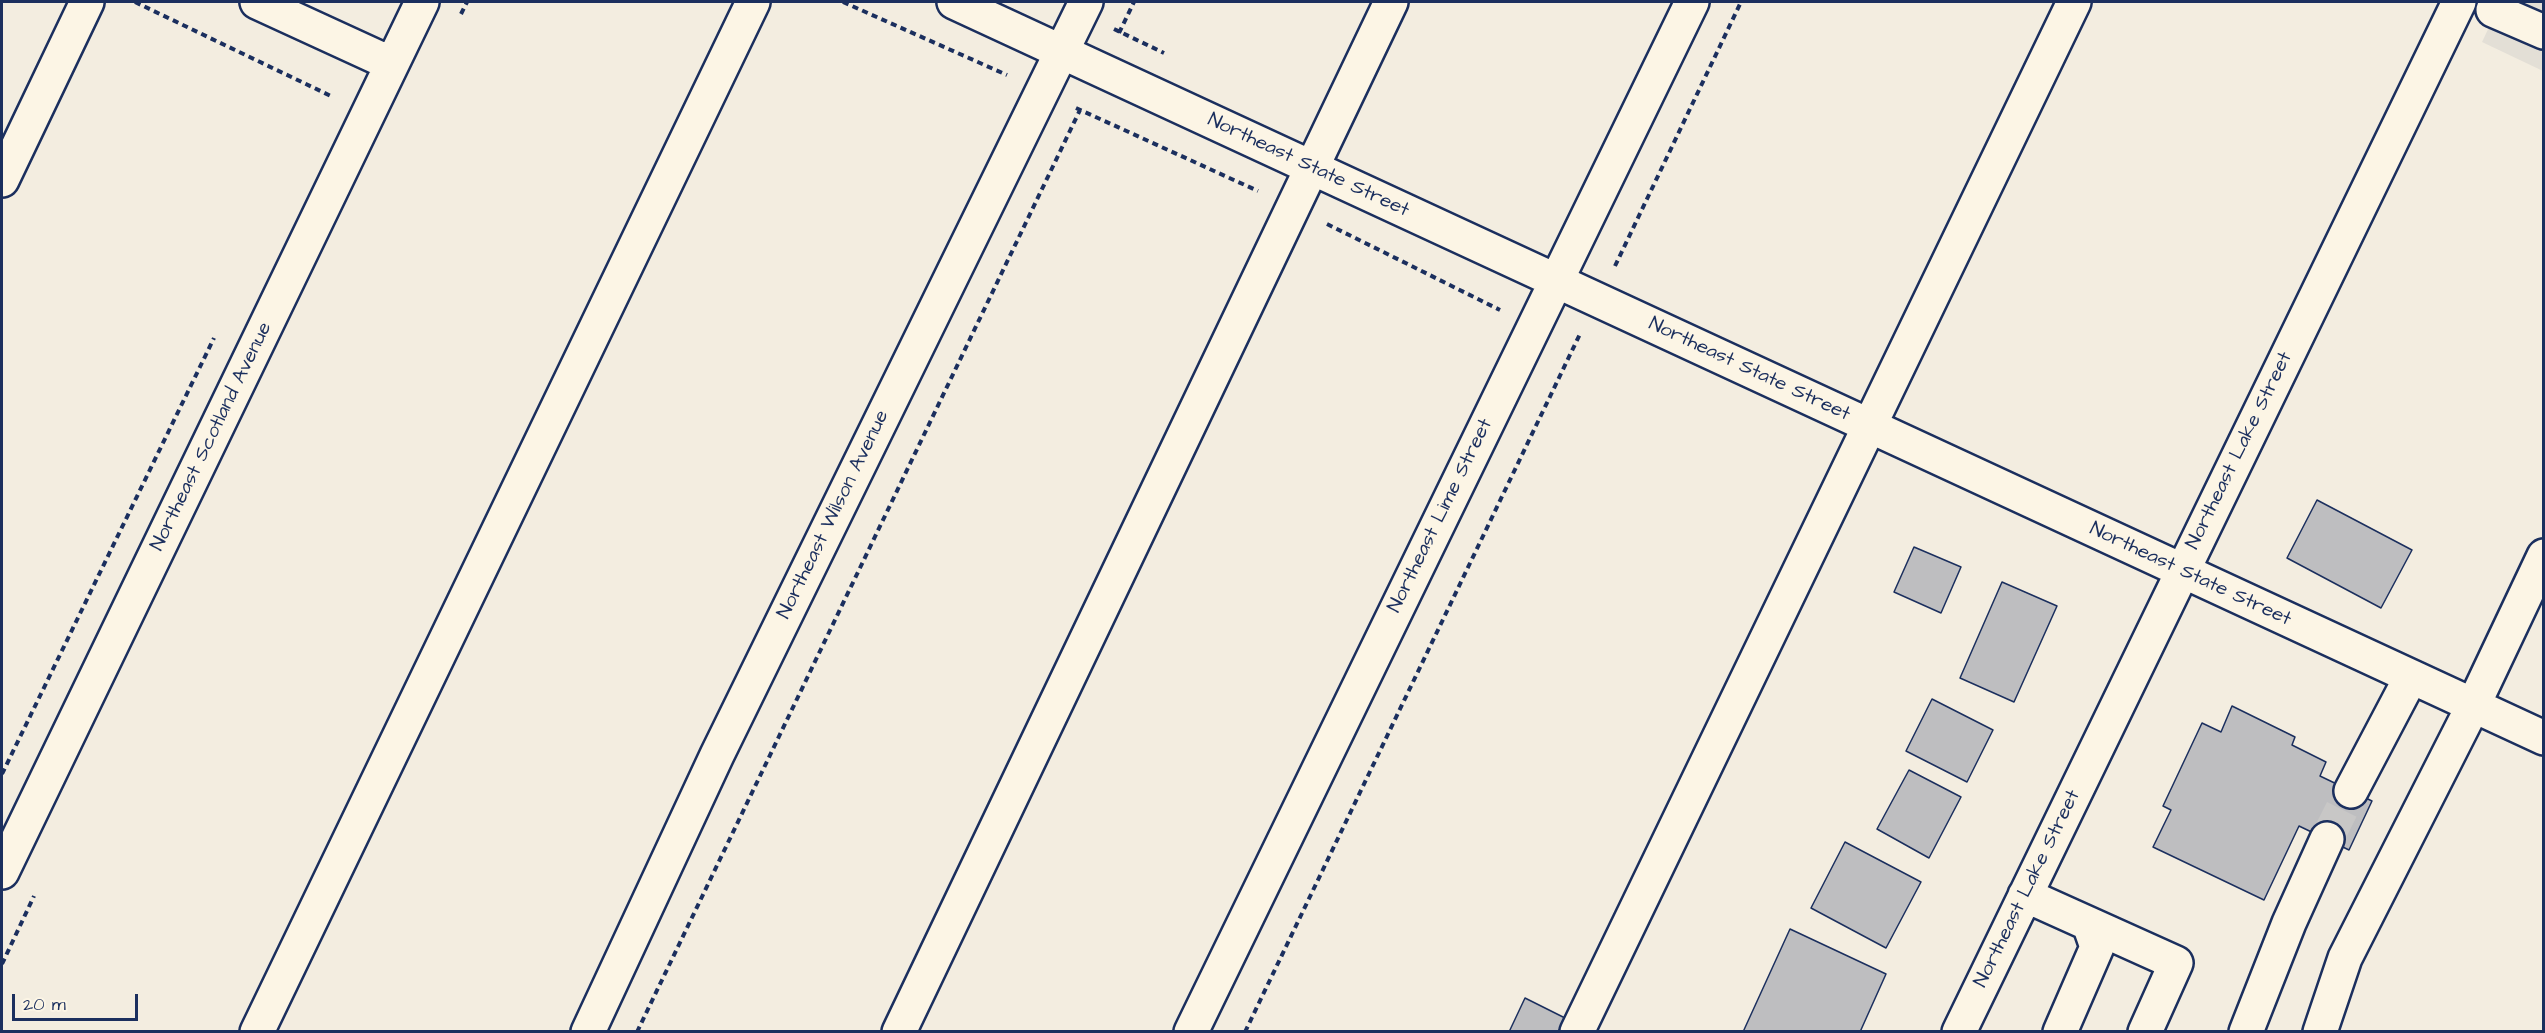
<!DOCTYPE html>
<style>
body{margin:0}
#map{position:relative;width:2545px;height:1033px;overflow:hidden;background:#f3ede0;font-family:"Architects Daughter",sans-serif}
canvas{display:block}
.frame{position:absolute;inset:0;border:3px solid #1b2f5e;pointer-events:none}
.scale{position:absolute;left:12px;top:994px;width:126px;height:27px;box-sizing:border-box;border:3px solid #1b2f5e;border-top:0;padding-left:8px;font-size:18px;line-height:21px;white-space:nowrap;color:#1b2f5e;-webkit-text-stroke:4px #fcf5e5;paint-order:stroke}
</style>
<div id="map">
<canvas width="2545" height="1033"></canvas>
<div class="frame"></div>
<div class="scale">20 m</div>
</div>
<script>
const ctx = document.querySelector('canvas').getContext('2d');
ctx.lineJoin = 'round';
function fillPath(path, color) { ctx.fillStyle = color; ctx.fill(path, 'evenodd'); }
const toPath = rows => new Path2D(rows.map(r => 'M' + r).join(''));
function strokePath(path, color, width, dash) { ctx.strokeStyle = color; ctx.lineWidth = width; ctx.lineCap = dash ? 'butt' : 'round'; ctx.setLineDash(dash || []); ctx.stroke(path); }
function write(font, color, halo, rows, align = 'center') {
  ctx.font = font + ' "Architects Daughter",sans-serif'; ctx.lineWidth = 5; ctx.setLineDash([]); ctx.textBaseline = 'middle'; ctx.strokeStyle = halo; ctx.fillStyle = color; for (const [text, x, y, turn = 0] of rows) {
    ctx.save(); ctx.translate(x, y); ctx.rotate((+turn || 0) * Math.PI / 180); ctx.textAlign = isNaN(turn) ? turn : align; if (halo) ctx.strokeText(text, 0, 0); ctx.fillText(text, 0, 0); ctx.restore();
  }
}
fillPath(toPath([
 [2501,2,2543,2,2543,71,2482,42]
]), '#e3dfd6');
const building = toPath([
 [2317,500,2412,550,2381,608,2287,558,2317,500],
 [1914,547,1961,567,1941,613,1894,592,1914,547],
 [2002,582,2057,606,2014,702,1960,678,2002,582],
 [1932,699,1993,730,1967,782,1906,751,1932,699],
 [2232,706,2295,737,2292,745,2326,762,2320,776,2372,801,2349,850,2299,826,2264,900,2153,847,2171,810,2163,806,2202,723,2221,732,2232,706],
 [1909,770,1961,797,1929,858,1877,829,1909,770],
 [1845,842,1921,882,1886,948,1811,908,1845,842],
 [1790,929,1886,974,1860,1032,1743,1032,1790,929],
 [1525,998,1565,1018,1558,1032,1509,1032,1525,998]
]);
fillPath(building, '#bebec0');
strokePath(building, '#1b2f5e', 1.5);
strokePath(toPath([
 [2327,839,2351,791]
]), '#c8c7c6', 33, [33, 16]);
const minor = toPath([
 [257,2,392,64],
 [954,2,2544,738],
 [2493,10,2544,32],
 [2,180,87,2],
 [2351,791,2411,677],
 [2,872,422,2],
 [2025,895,2176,963,2145,1032],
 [257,1032,753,2],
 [588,1032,717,755,1086,2],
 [899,1032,1391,2],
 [1191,1032,1692,2],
 [1577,1032,2074,2],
 [1959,1032,2459,2],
 [2060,1032,2097,947,2089,924],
 [2246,1032,2289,923,2327,839],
 [2320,1032,2345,958,2473,706,2544,556]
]);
strokePath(minor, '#1b2f5e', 38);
strokePath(toPath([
 [135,2,333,97],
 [843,2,1007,75],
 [461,14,467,2],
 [1114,29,1164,53],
 [1119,33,1134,2],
 [1076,108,1258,191],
 [1327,224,1500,310],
 [1615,266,1741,2],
 [2,774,214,338],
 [2,964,34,896],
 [637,1032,1080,110],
 [1245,1032,1580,334]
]), '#1b2f5e', 4, [6, 4.5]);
strokePath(minor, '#fcf5e5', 33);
write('20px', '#1b2f5e', '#fcf5e5', [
 ["Northeast State Street",1308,166,25],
 ["Northeast State Street",1749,370,25],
 ["Northeast Scotland Avenue",212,437,-64],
 ["Northeast Lake Street",2240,451,-64],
 ["Northeast Wilson Avenue",834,515,-64],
 ["Northeast Lime Street",1441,516,-64],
 ["Northeast State Street",2190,575,25],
 ["Northeast Lake Street",2028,889,-64]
]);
</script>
